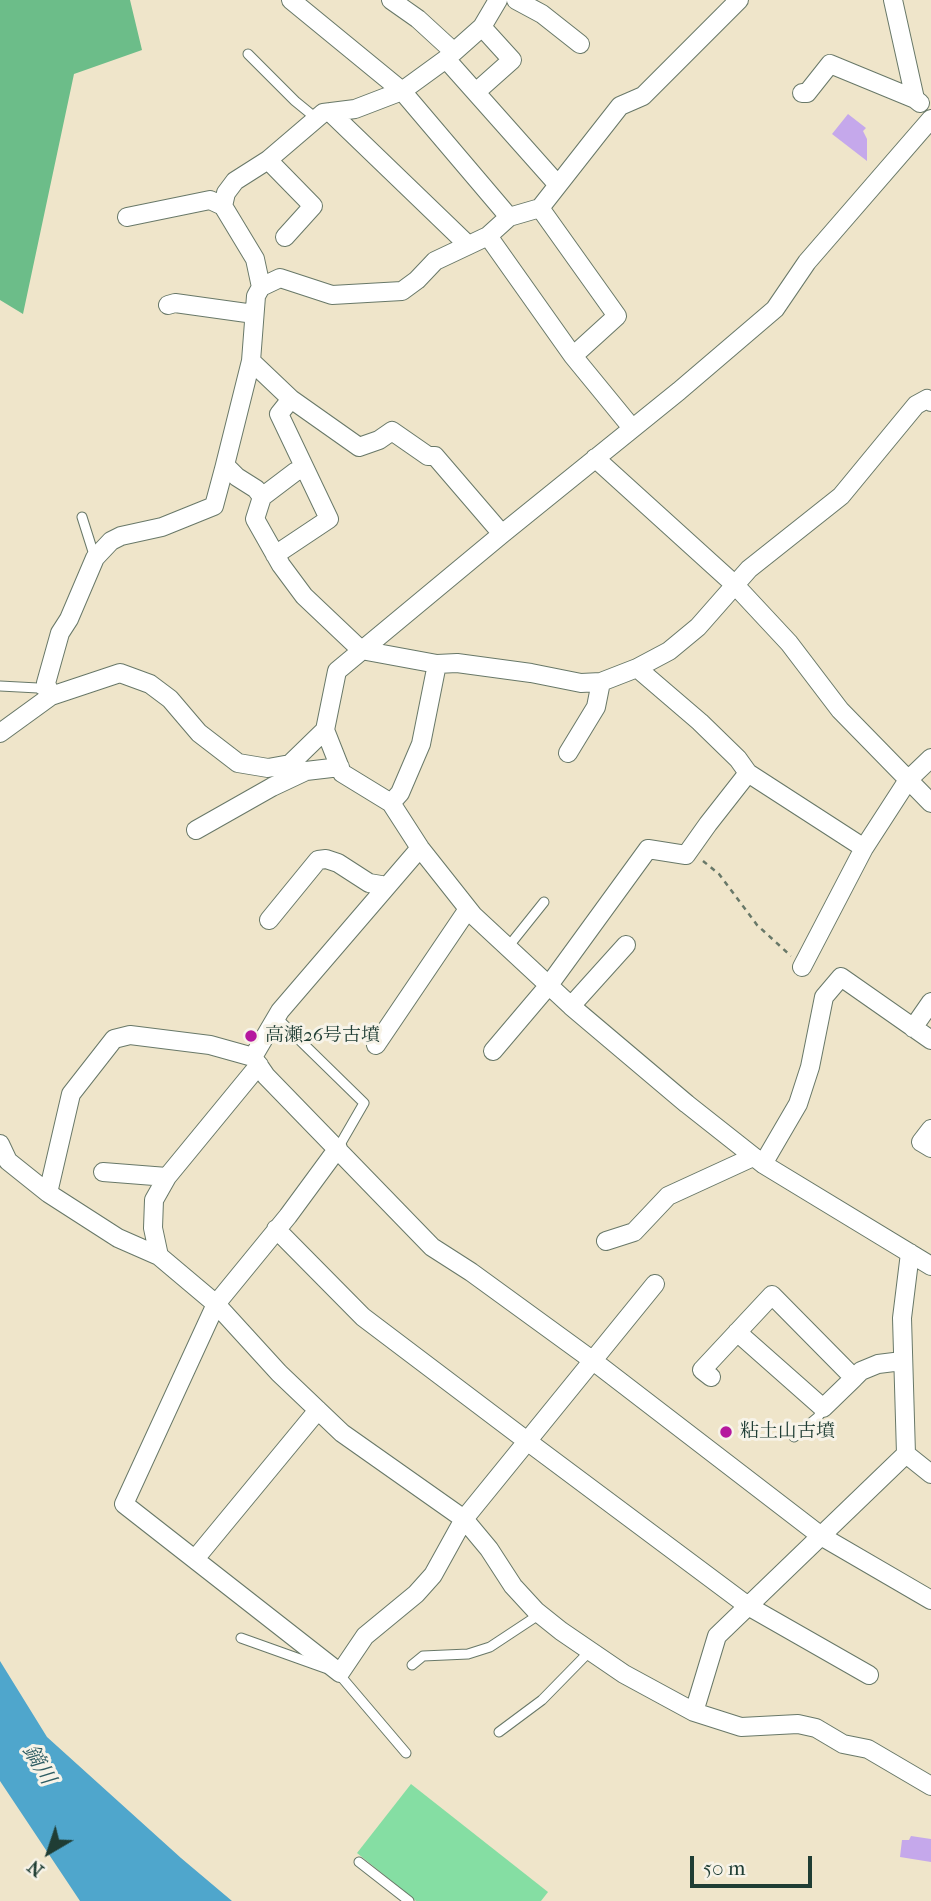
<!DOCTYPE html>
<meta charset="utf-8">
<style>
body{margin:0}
#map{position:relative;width:931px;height:1901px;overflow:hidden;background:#efe5ca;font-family:"IM FELL French Canon",serif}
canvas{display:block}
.north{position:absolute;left:14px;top:1817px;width:70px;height:70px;-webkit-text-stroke:5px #f7f3e8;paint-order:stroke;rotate:219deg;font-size:19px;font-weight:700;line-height:28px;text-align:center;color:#1f3d34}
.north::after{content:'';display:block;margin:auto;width:24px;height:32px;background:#1f3d34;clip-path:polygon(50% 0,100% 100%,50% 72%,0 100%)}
.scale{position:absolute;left:690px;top:1856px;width:122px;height:32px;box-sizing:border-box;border:4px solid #1f3d34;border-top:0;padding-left:9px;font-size:21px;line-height:24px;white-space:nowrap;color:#1f3d34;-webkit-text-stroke:5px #f7f3e8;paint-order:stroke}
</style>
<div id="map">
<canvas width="931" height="1901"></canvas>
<div class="north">N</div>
<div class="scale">50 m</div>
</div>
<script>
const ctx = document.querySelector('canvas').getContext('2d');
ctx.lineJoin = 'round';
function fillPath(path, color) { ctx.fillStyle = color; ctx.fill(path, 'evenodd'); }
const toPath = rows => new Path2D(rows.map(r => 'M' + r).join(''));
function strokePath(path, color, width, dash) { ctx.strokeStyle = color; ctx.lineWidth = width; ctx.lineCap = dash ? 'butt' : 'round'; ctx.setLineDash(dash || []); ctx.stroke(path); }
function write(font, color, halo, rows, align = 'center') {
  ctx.font = font + ' "IM FELL French Canon","Noto Serif JP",serif'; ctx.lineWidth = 6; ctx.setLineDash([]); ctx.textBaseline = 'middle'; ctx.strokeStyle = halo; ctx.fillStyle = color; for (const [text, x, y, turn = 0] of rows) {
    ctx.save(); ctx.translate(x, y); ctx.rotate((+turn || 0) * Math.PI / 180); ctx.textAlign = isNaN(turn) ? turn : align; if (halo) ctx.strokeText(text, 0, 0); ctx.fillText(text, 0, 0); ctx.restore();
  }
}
fillPath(toPath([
 [411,1784,548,1892,541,1901,416,1901,357,1853]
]), '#85dea3');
fillPath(toPath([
 [0,0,130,0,142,50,74,74,23,314,0,300]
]), '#6cbd89');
fillPath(toPath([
 [0,1661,47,1737,181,1858,232,1901,80,1901,0,1781]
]), '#4fa6cc');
fillPath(toPath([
 [848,114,866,128,863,131,867,139,867,161,832,134],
 [911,1836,931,1839,931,1862,900,1857,902,1840,909,1840]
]), '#c5a8eb');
const service = toPath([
 [248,54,295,101,317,119],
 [82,517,95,558],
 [0,686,38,688,49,695],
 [508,947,544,902],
 [276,1017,364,1103,338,1148],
 [794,1437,818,1417,823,1408],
 [241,1638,325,1668],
 [412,1665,423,1656,468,1654,490,1647,540,1614],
 [338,1673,406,1753],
 [499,1732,542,1700,590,1651],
 [359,1862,409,1901]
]);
const minor = toPath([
 [291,0,402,91,509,217],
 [391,0,418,19,454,52],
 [516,0,542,14,580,44],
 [739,0,643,96,620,106,540,208,509,217,488,236,435,261,417,280,402,291,332,295,280,278,261,287,256,296,251,361,225,465,237,477,256,489,262,497,255,519,281,565,304,596,361,650,437,664,457,663,531,673,581,683,601,682,637,668,669,651,698,627,749,569,841,496,916,405,927,399,931,402],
 [893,0,915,99,920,103],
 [446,59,558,185],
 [476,92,512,60,482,27],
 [802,93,807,93,830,64,915,99],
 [330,112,467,244],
 [268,160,313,206,285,237],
 [540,208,617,316,573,356],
 [127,217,210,200,223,206],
 [488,236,573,356,632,428],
 [261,287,255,259,223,206,226,193,235,181,268,160,323,113,355,109,402,91,446,59,482,27,498,0],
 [168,305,175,303,254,314],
 [251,361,291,399,359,447,379,440,392,431,428,456,435,456,502,534],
 [595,458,734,584,789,643,840,710,931,803],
 [262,497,295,472,303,469],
 [275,555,329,519,279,414,291,399],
 [51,696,46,683,60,633,69,619,95,558,111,541,121,536,162,527,214,506,225,465],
 [325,730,342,773,391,803,420,848,473,915,571,1006,687,1104,763,1164,931,1266],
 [0,733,51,696,120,673,150,684,170,699,199,733,238,763,268,768,290,764,325,730,337,671,502,534,679,391,775,309,807,262,931,119],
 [568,753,596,707,601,682],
 [748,773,864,848,802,967],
 [391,803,400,793,421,744,437,664],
 [196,830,272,787,306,771,340,767],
 [864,848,908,780,931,758],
 [269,920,318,860,326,859,338,863,369,883,387,886],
 [571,1006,626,945],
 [913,1028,931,1002],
 [376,1045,468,909],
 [493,1051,549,985,648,849,686,855,708,824,748,773,738,759,700,722,637,668],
 [253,1057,280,1011,420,848],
 [931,1129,921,1142,931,1148],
 [0,1144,8,1161,48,1193,118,1238,159,1256,216,1304,279,1373,342,1433,464,1519,489,1549,513,1586,536,1611,561,1631,624,1674,694,1712,741,1727,798,1724,816,1728,843,1744,868,1749,931,1786],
 [338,1148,288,1216,216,1304,124,1504,340,1673,365,1636,416,1594,433,1575,464,1519,655,1284],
 [763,1164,798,1104,810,1067,824,997,841,977,931,1040],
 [103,1172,167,1177],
 [48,1193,71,1094,114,1039,130,1035,210,1045,253,1057,266,1076,432,1247,471,1272,592,1360,821,1536,931,1600],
 [276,1229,363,1317,527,1441,748,1606,869,1675],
 [606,1241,634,1232,668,1196,753,1157],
 [910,1253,902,1318,906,1454,931,1474],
 [159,1256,153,1228,154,1200,167,1177,259,1065],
 [737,1332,823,1408,854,1378],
 [711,1377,702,1370,772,1295,854,1378,861,1371,878,1364,902,1361],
 [195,1559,318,1410],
 [694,1712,717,1636,906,1454]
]);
strokePath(service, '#687868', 11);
strokePath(minor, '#687868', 20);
strokePath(toPath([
 [703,861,719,874,757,925,791,956]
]), '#687868', 2.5, [5, 5]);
strokePath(service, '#fff', 9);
strokePath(minor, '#fff', 18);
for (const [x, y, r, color] of [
 [251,1036,7,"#b5179e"],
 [726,1432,7,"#b5179e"]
]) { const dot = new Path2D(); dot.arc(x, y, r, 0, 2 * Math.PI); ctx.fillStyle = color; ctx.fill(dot); strokePath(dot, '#f7f3e8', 2.5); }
write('19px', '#1f3d34', '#f7f3e8', [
 ["高瀬26号古墳",265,1036],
 ["粘土山古墳",740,1432]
], 'left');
write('italic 21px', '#2d5c62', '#f7f3e8', [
 ["鏑川",38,1765,59]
]);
</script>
